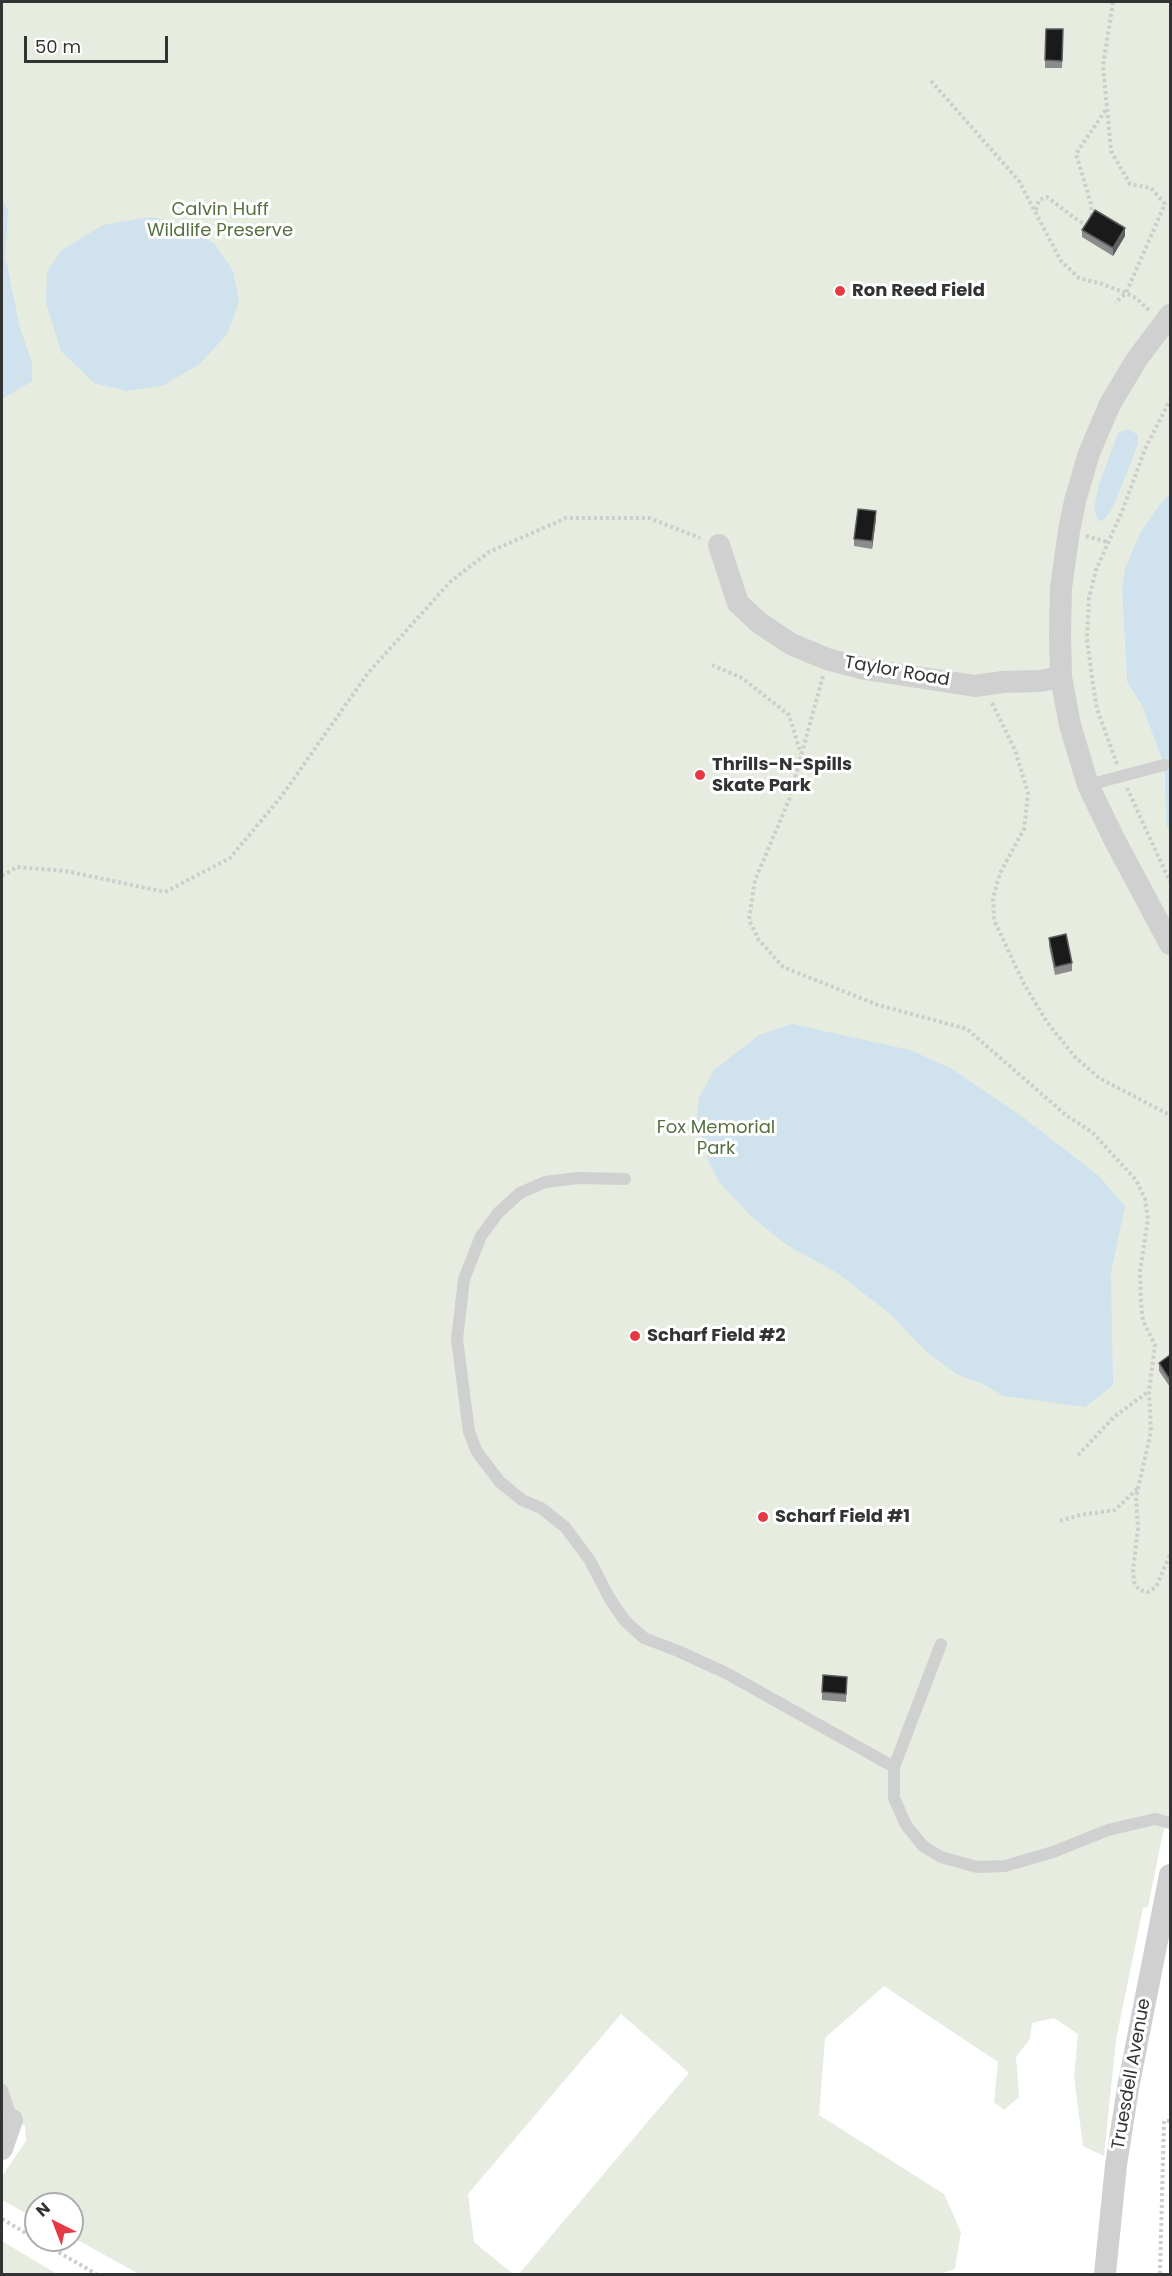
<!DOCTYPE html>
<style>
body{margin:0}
#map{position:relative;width:1172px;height:2276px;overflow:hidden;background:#fff;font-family:Poppins,sans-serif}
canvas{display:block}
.frame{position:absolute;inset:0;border:3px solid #333;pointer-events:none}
.north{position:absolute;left:24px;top:2192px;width:60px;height:60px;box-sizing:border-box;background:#fff;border:2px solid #adadad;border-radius:50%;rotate:318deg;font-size:16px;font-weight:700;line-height:24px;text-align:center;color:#333}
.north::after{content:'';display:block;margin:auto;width:21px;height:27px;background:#e63946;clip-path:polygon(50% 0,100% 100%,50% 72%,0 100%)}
.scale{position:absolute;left:24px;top:36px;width:144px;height:27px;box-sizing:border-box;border:3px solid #333;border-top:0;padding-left:8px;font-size:18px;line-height:21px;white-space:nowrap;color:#333;-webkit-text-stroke:4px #fff;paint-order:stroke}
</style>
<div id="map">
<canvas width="1172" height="2276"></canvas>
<div class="frame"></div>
<div class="north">N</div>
<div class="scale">50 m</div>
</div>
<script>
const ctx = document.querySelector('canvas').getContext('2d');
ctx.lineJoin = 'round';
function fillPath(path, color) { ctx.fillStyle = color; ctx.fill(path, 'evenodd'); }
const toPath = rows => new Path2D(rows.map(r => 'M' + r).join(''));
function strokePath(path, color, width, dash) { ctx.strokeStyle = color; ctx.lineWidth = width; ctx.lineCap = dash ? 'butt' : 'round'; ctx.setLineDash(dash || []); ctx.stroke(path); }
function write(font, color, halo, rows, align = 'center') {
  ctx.font = font + ' Poppins,sans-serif'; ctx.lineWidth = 6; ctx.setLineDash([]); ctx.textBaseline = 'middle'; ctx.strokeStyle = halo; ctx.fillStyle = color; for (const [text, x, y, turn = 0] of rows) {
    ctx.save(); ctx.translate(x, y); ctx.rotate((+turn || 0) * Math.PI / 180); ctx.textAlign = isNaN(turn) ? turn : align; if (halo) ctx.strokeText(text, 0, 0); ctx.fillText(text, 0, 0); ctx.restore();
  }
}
fillPath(toPath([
 [2,2,1170,2,1170,493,1163,500,1122,590,1127,682,1142,706,1164,765,1166,824,1170,833,1170,1810,1162,1837,1148,1907,1143,1908,1116,2040,1104,2156,1083,2146,1074,2077,1078,2034,1054,2018,1032,2023,1030,2039,1016,2057,1019,2097,1004,2110,994,2102,998,2062,884,1986,825,2038,819,2115,944,2194,961,2232,955,2269,940,2274,519,2274,689,2073,621,2014,468,2194,474,2242,513,2274,139,2274,72,2237,72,2204,36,2204,36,2219,2,2200,2,2176,26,2141,25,2126,2,2110],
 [2,2241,57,2274,2,2274]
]), '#e6ecdf');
fillPath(toPath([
 [2,197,8,212,5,256,20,328,32,363,32,381,2,399],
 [150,217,180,223,215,244,233,271,239,302,227,334,200,364,164,385,127,391,94,383,61,351,46,303,47,271,62,250,103,225],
 [1128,429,1138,435,1138,443,1132,460,1112,509,1103,521,1098,520,1094,508,1099,485,1118,433],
 [1170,493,1170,833,1166,824,1164,765,1142,706,1127,682,1122,590,1125,569,1140,533,1163,500],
 [792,1024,910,1050,952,1069,1024,1118,1099,1176,1125,1206,1111,1272,1113,1385,1085,1407,1004,1396,983,1384,958,1375,927,1352,890,1314,839,1274,787,1245,752,1217,719,1182,708,1160,697,1122,699,1098,714,1070,759,1035]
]), '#cfe2ee');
strokePath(toPath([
 [1113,2,1103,66,1111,151,1130,184,1151,188,1165,204,1126,293,1136,298,1150,311],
 [931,81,1019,181,1061,261,1079,278,1102,284,1126,293,1115,303],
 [1036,210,1039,200,1047,197,1076,219,1086,225,1089,222,1092,217,1091,204,1076,154,1107,108],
 [1086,536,1108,542],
 [712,665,742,678,789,715,801,754],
 [823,676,789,800,755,880,749,920,759,940,783,967,878,1005,967,1029,1067,1116,1092,1132,1136,1180,1145,1199,1148,1219,1140,1271,1141,1303,1143,1321,1155,1345,1149,1391,1151,1432,1136,1497,1138,1529,1133,1570,1134,1582,1139,1590,1148,1592,1156,1587,1170,1555],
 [992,703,1015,750,1028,793,1024,829,1000,873,993,898,994,920,1024,984,1047,1022,1075,1057,1099,1078,1170,1115],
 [1117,764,1097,709,1092,678,1087,639,1089,598,1096,570,1123,509,1145,449,1170,400],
 [1127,788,1170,882],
 [2,876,17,867,66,871,165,892,230,858,281,797,368,673,451,581,489,552,566,518,649,518,700,538],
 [1078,1455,1114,1417,1149,1391],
 [1060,1521,1080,1515,1115,1510,1137,1489],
 [2,2219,36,2239],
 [38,2240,96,2274],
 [1160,2274,1164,2121,1170,2121]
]), '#cdcdcd', 4, [3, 3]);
strokePath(toPath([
 [1088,785,1164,765],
 [625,1179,578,1178,545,1182,520,1193,498,1213,481,1236,464,1279,457,1339,469,1432,477,1452,500,1482,522,1500,541,1508,565,1527,589,1559,610,1599,625,1621,644,1638,678,1651,726,1673,894,1767],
 [941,1644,894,1767,894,1798,906,1825,923,1846,941,1857,977,1867,1005,1866,1053,1852,1108,1830,1155,1819,1170,1823],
 [2,2090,12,2120]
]), '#d0d0d0', 12);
strokePath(toPath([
 [1170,315,1137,359,1110,404,1089,453,1075,501,1069,531,1061,588,1060,633,1061,677,1070,725,1088,785,1114,839,1170,944],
 [719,545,738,603,758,622,791,644,827,659,865,669,975,686,1003,682,1040,681,1061,677],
 [2,2149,12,2120],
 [1105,2274,1116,2165,1128,2088,1170,1875]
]), '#d0d0d0', 22);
fillPath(toPath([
 [1063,29,1062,68,1045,68,1045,60],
 [1082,230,1125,236,1113,256,1082,237],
 [876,519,872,549,854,546,854,539],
 [1049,938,1072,963,1072,971,1055,975,1049,946],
 [1170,1355,1170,1387,1159,1371,1159,1363],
 [847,1684,846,1702,822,1700,822,1692]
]), '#8c8c8c');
fillPath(toPath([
 [1125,228,1125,236,1113,256,1113,248],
 [876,511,876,519,872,549,872,541]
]), '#5f5f5f');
const building = toPath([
 [1046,29,1063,29,1062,61,1045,60,1046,29],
 [1095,210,1125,228,1113,248,1082,230,1095,210],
 [858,509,876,511,872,541,854,539,858,509],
 [1066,934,1072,963,1055,967,1049,938,1066,934],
 [1170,1355,1170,1380,1159,1363,1170,1355],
 [823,1675,847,1677,846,1694,822,1692,823,1675]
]);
fillPath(building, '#1a1a1a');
strokePath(building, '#5f5f5f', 1.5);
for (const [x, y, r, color] of [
 [840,291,6,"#e63946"],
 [700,775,6,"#e63946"],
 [635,1336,6,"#e63946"],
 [763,1517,6,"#e63946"]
]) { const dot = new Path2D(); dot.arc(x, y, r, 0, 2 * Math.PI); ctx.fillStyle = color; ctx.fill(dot); strokePath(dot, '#fff', 2); }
write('18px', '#56703f', '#fff', [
 ["Calvin Huff",220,210],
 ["Wildlife Preserve",220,231],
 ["Fox Memorial",716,1128],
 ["Park",716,1149]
]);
write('bold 18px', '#333', '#fff', [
 ["Ron Reed Field",852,291],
 ["Thrills-N-Spills",712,765],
 ["Skate Park",712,786],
 ["Scharf Field #2",647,1336],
 ["Scharf Field #1",775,1517]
], 'left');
write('18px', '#333', '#fff', [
 ["Taylor Road",897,672,10],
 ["Truesdell Avenue",1132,2074,-80]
]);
</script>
